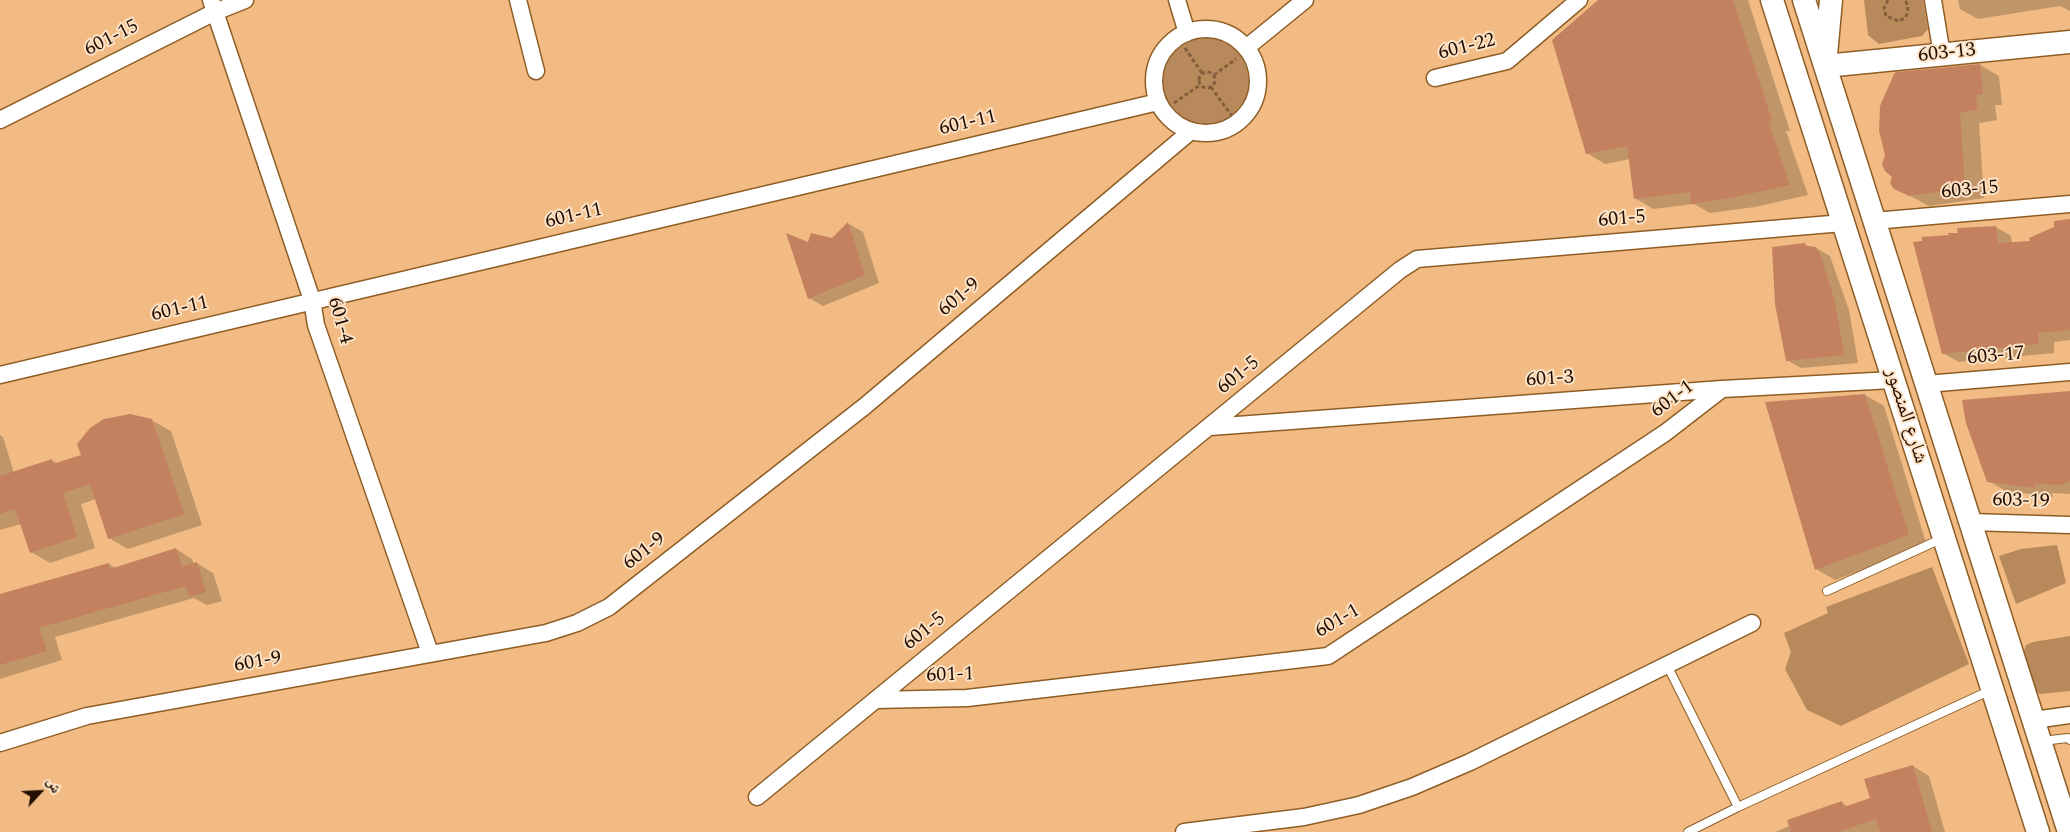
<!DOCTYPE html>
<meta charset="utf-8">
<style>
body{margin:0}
#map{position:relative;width:2070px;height:832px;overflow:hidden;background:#f1bb83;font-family:Spectral,"Noto Naskh Arabic",serif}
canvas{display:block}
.north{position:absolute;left:15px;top:767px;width:50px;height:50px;-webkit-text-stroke:4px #fde2c6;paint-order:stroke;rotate:65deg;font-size:14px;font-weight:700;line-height:20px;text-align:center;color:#220f00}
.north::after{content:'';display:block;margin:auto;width:18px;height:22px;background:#220f00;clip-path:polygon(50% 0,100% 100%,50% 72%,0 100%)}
</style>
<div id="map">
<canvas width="2070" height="832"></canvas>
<div class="north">ش</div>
</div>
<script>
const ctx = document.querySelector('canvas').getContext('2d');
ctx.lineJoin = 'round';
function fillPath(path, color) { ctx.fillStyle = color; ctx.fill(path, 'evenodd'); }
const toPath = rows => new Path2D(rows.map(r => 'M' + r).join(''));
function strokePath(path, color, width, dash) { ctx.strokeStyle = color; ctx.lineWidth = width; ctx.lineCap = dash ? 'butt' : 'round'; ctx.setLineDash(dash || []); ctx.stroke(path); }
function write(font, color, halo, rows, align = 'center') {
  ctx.font = font + ' Spectral,"Noto Naskh Arabic",serif'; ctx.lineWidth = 4; ctx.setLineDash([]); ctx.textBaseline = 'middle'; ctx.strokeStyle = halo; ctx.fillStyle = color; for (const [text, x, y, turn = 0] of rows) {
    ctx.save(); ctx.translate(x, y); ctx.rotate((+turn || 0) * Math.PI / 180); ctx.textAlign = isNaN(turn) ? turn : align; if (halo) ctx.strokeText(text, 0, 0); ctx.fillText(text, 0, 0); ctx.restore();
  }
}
fillPath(toPath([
 [1864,0,1923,0,1928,29,1922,36,1879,44,1868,35],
 '1163 81a43 43 0 1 1 86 0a43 43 0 1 1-86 0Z',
 [2057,545,2066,583,2016,604,1999,556,2021,549],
 [1932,567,1969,664,1841,726,1807,710,1785,669,1791,652,1784,633,1828,613,1826,607],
 [2070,636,2070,691,2040,694,2036,691,2024,651,2026,645,2033,642]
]), '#b88a5b');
fillPath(toPath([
 [1600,0,1748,0,1790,131,1786,131,1808,195,1755,207,1710,213,1694,204,1653,209,1635,198,1630,159,1605,164,1587,153],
 [1958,0,2070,0,2070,11,2060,6,1978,19,1960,9],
 [1980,65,1999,76,2002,105,1995,105,1997,120,1979,123,1984,198,1929,206,1895,188],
 [2070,220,2070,340,2054,342,2054,353,1959,362,1943,353,1959,235,1996,227,2011,236,2012,244,2031,242],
 [849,224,863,232,879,283,823,306,809,298,809,243,832,239],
 [1805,245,1816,248,1830,256,1849,310,1858,363,1801,368,1787,360],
 [2070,392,2070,494,2052,493,2053,497,2006,491,1988,481],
 [1865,395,1884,406,1927,546,1835,580,1816,569],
 [151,420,171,431,202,525,128,549,109,538,96,499,81,504,95,548,50,563,31,552,21,524,0,530,0,435,3,437,14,473,51,460,58,464,82,456],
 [176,549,192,559,194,564,197,563,213,573,222,601,207,605,194,598,55,637,62,660,0,679,0,595,108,564,116,568],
 [1913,766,1929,776,1945,832,1775,832,1842,803,1849,807,1872,799]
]), '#0003');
fillPath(toPath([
 [1598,0,1733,0,1772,120,1768,121,1790,185,1736,197,1691,204,1690,192,1634,199,1627,146,1586,154,1552,40],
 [1980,64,1983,94,1976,95,1978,109,1960,113,1965,188,1909,196,1894,189,1890,183,1892,177,1885,171,1882,164,1885,155,1879,131,1880,106,1894,74,1896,72],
 [2070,219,2070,330,2038,333,2039,344,1942,354,1913,242,1922,241,1922,237,1949,235,1948,233,1958,233,1957,228,1996,226,1998,243,2030,241,2029,238,2054,227,2054,221],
 [848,222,865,275,808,299,786,233,808,242,811,233,832,238],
 [1805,243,1806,246,1816,247,1821,257,1835,301,1844,355,1786,361,1775,304,1772,247],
 [2070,391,2070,481,2060,485,2035,484,2035,488,1987,482,1966,423,1962,400],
 [1865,394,1909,535,1815,570,1765,402],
 [130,414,152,419,184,514,108,539,90,484,63,493,77,537,30,553,15,509,0,514,0,476,52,459,53,464,81,455,77,444,90,428,104,419],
 [176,548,182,567,197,562,206,592,189,597,186,586,39,628,47,651,0,665,0,594,109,563,110,569],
 [1913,765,1932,832,1880,832,1876,819,1837,832,1791,832,1787,820,1842,801,1844,807,1870,798,1864,779]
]), '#c48160');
const lane = toPath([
 [1827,591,1941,539],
 [1667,665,1738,807],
 [2042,741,2068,738,2070,740],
 [1688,832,1738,807,1991,690]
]);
const street = toPath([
 [211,0,312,300,316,325,430,653],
 [518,0,536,71],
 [1177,0,1187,33],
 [1933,0,1942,55],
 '1154 81a52 52 0 1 1 104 0a52 52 0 1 1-104 0Z',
 [1246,48,1305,0],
 [1435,78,1507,61,1579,0],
 [0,120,215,12,245,0],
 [1874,221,2070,204],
 [0,375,1158,102],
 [1926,384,2070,372],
 [1210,427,1722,389,1893,380],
 [1970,522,2070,525],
 [875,700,967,698,1328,656,1665,433,1722,389],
 [2034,720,2070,715],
 [0,743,87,716,546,633,577,623,609,607,865,406,1191,131],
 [757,797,1400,270,1417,259,1843,223],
 [1184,832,1304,817,1359,805,1412,787,1470,762,1752,623]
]);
const secondary = toPath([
 [1772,0,2038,832],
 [1804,0,2069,832],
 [1831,0,1825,66,2070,42]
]);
strokePath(lane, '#8e5e26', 10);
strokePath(street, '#8e5e26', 19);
strokePath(secondary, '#8e5e26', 25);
strokePath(toPath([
 [1888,0,1884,8,1886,16,1898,21,1905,18,1907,14,1908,6,1905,0],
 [1185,48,1202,73],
 '1199 80a8 8 0 1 1 16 0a8 8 0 1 1-16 0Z',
 [1214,75,1236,59],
 [1211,87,1232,116],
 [1174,103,1200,85]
]), '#835f3d', 3, [4, 2.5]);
strokePath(lane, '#fff', 8);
strokePath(street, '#fff', 16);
strokePath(secondary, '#fff', 22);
write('20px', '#220f00', '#fde2c6', [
 ["601-15",112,39,-27],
 ["601-22",1467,48,-14],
 ["603-13",1947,54,-6],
 ["601-11",968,124,-13],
 ["603-15",1970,191,-5],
 ["601-11",574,217,-13],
 ["601-5",1622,220,-5],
 ["601-9",960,298,-40],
 ["601-11",180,310,-13],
 ["601-4",339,321,74],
 ["603-17",1996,357,-5],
 ["601-5",1239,376,-39],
 ["601-3",1550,380,-4],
 ["601-1",1673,400,-37],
 ["شارع المنصور",1905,416,72],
 ["603-19",2021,502,2],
 ["601-9",645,552,-38],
 ["601-1",1338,622,-30],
 ["601-5",925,632,-39],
 ["601-9",258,663,-10],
 ["601-1",950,676,-2]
]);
</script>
